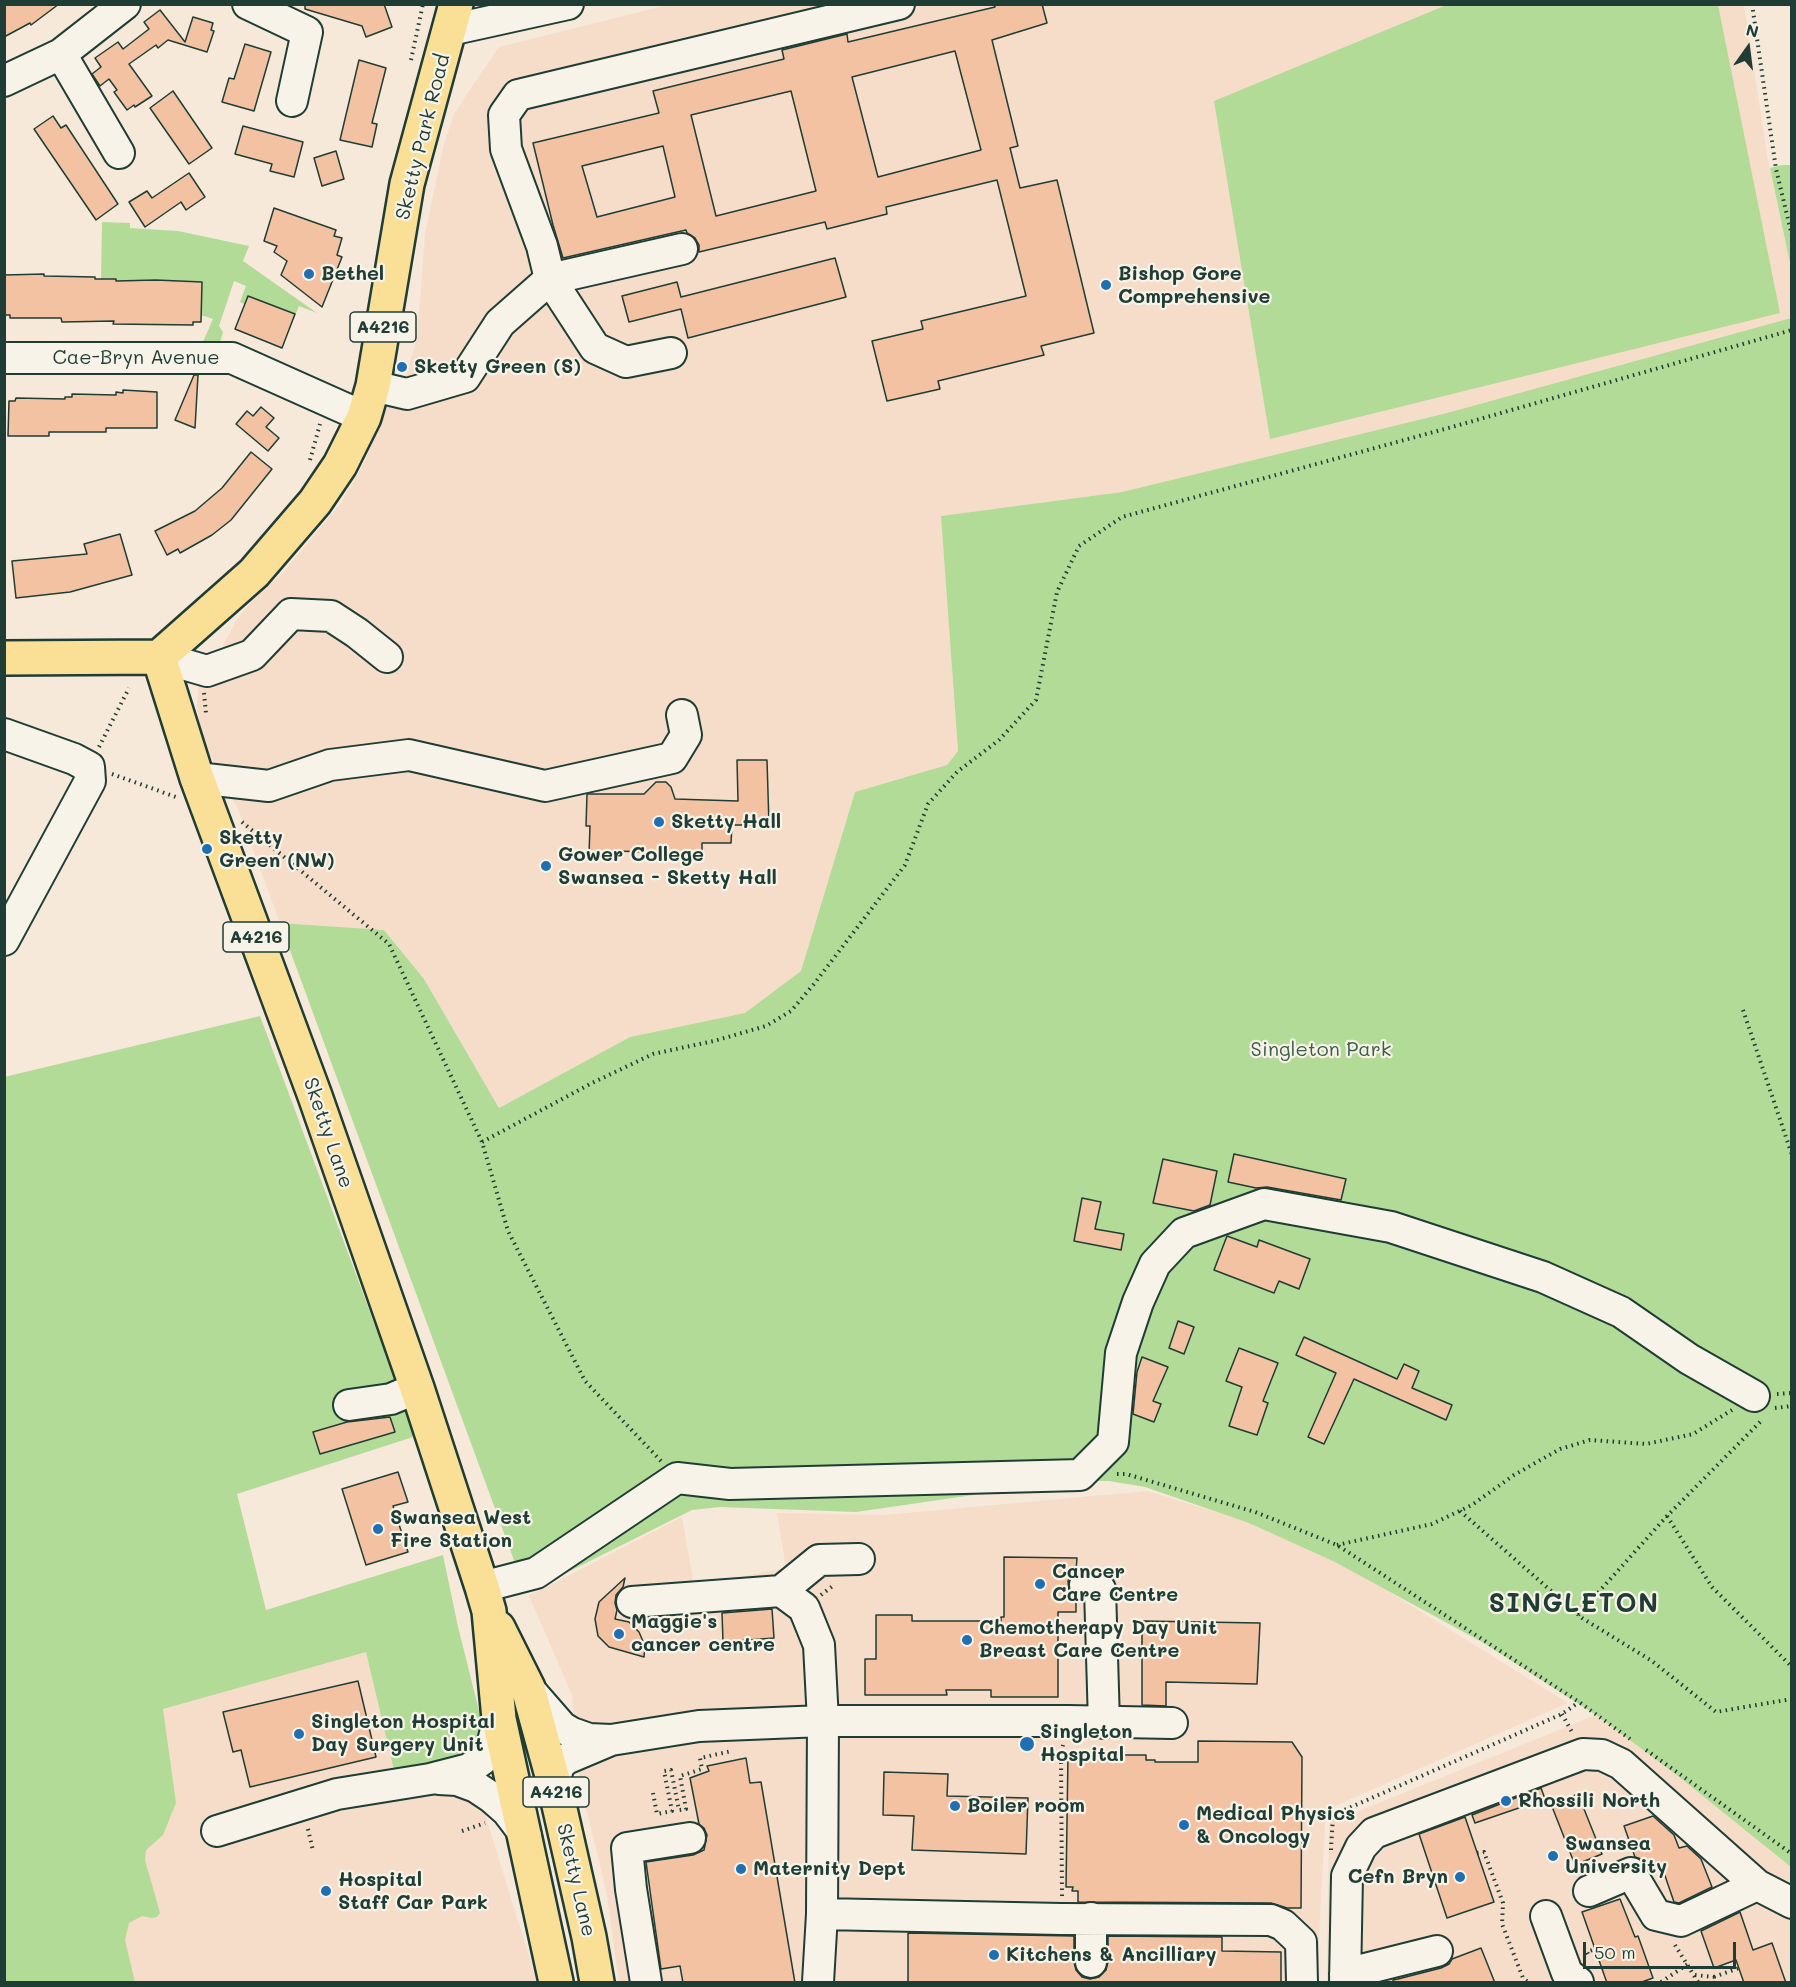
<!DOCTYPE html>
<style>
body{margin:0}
#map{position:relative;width:1796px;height:1987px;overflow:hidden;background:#f6e9da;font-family:Mali,sans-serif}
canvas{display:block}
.frame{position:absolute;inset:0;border:6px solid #1f3d34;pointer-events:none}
.north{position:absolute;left:1718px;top:18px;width:60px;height:60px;-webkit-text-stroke:4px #f7f3e8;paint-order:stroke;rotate:14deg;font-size:16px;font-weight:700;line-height:24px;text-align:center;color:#1f3d34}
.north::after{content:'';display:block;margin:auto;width:21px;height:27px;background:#1f3d34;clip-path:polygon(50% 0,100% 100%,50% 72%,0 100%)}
.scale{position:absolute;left:1583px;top:1942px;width:153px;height:27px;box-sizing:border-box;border:3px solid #1f3d34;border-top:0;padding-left:8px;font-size:18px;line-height:21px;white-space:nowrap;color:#1f3d34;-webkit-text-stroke:4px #f7f3e8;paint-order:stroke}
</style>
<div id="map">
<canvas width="1796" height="1987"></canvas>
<div class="frame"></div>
<div class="north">N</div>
<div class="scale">50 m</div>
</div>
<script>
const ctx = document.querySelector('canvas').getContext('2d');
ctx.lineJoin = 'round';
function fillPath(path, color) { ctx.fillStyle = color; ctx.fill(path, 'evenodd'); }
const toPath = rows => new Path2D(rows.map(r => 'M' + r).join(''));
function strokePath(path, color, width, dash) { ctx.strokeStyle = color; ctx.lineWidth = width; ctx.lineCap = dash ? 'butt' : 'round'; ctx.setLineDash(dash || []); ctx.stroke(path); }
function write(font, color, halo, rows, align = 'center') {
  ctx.font = font + ' Mali,sans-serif'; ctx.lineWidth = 4.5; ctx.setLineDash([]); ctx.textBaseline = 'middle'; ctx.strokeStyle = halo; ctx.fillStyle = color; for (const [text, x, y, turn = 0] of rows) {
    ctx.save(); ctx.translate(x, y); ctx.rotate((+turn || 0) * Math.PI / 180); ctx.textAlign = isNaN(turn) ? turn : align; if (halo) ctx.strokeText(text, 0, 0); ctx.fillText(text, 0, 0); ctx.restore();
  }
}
fillPath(toPath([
 [672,4,1744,5,1768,160,1791,268,1791,318,1447,413,1122,492,941,516,958,751,947,765,855,792,801,971,746,1013,630,1037,499,1108,424,979,384,930,280,923,238,809,202,739,197,706,199,676,221,657,224,643,238,618,257,595,281,575,341,503,364,463,382,419,397,387,406,375,417,339,425,234,444,144,454,114,475,82,499,47],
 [1147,1491,1249,1522,1336,1559,1568,1703,1326,1810,1320,1916,1318,1982,619,1982,606,1890,580,1784,572,1695,529,1596,682,1517,694,1586,786,1568,777,1513,885,1515],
 [458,1627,481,1719,481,1727,476,1741,466,1752,470,1757,488,1824,537,1982,5,1982,4,1742],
 [1596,1715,1678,1776,1791,1867,1791,1982,1327,1982,1329,1823]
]), '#f5ddc9');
fillPath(toPath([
 [1449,4,1718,5,1780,313,1270,439,1214,101],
 [1782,165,1791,165,1791,268,1770,168],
 [102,222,130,223,130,228,178,231,249,246,243,261,317,313,299,306,292,323,266,303,252,297,249,306,240,302,246,286,234,281,219,326,223,332,219,346,202,344,213,319,201,315,202,282,190,281,189,294,172,293,172,280,161,280,160,293,153,281,147,280,137,280,137,291,101,283],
 [1791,318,1791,1867,1678,1776,1596,1715,1482,1642,1335,1562,1249,1523,1145,1487,1109,1481,1070,1481,856,1512,720,1507,692,1510,526,1593,280,923,384,930,424,979,499,1108,630,1037,745,1013,801,971,855,792,947,765,958,751,941,516,1122,492,1447,413],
 [260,1016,416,1436,237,1494,266,1610,443,1555,458,1627,481,1719,479,1735,476,1741,466,1752,470,1757,395,1774,366,1652,163,1709,176,1803,163,1835,146,1850,145,1860,160,1913,157,1917,152,1918,142,1916,129,1923,125,1940,135,1982,5,1982,4,1077]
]), '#b2db98');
const building = toPath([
 [4,4,59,4,31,25,30,23,4,37,4,4],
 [305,4,384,4,392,27,366,37,362,26,305,9,305,4],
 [994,4,1042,4,1047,23,992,40,1018,146,1010,148,1020,188,1057,180,1094,333,1041,346,1044,355,938,381,940,389,887,401,872,341,923,329,921,321,1026,296,997,180,886,207,887,214,827,229,825,222,699,252,699,245,695,238,687,233,686,230,563,258,553,225,533,143,659,113,653,91,784,59,782,50,847,34,848,42,995,7,994,4],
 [955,51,981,150,878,177,852,77,955,51],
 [791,91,816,191,716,216,691,115,791,91],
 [663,146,675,197,597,217,582,166,663,146],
 [160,10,185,42,193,17,213,23,211,30,214,31,207,52,168,40,158,48,156,45,129,64,152,96,135,107,134,105,127,110,114,92,117,90,109,79,100,86,92,74,101,67,95,58,118,42,123,49,149,29,144,22,160,10],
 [245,44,271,52,254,111,222,102,229,78,234,79,245,44],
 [359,60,386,68,372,123,377,124,372,147,340,140,359,60],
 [173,91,212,148,189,164,150,108,173,91],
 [53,116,61,128,66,125,118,204,96,220,34,129,53,116],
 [243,126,303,142,294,177,270,171,272,164,235,154,243,126],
 [336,151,344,179,322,186,314,158,336,151],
 [189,173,205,197,186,210,181,202,145,227,129,202,147,191,152,198,189,173],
 [274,208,336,230,334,236,342,238,337,255,342,257,322,307,281,275,287,261,274,252,277,246,264,241,274,208],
 [835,258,846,297,688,338,681,309,629,322,622,296,677,282,681,297,835,258],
 [44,274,44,276,95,277,95,279,116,279,116,281,156,280,202,282,201,322,193,322,193,325,113,324,114,321,62,322,61,318,10,318,10,315,4,315,4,275,44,274],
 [248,296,295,314,282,348,235,329,248,296],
 [194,375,198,375,195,428,175,420,194,375],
 [123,390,157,392,157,428,106,428,106,432,49,432,49,436,8,436,9,401,15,401,16,398,65,399,65,397,72,397,72,394,116,395,116,392,123,393,123,390],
 [261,407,274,418,266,427,279,438,268,451,236,424,247,411,253,416,261,407],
 [251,452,272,469,231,520,212,535,180,553,178,549,167,555,155,531,195,511,222,488,251,452],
 [120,534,132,575,70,592,16,598,12,561,87,554,84,544,120,534],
 [737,760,767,760,769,825,732,825,731,843,702,843,702,853,610,851,605,856,597,857,589,854,590,826,586,826,587,794,644,794,656,782,666,782,671,787,675,799,738,801,737,760],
 [1234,1154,1346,1179,1341,1200,1267,1187,1256,1188,1228,1182,1234,1154],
 [1163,1159,1217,1171,1210,1205,1194,1211,1153,1203,1163,1159],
 [1082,1198,1101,1202,1095,1229,1124,1234,1121,1250,1074,1241,1082,1198],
 [1227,1236,1257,1247,1259,1240,1310,1259,1299,1289,1279,1281,1274,1293,1214,1270,1227,1236],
 [1178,1321,1194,1327,1184,1354,1169,1348,1178,1321],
 [1304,1337,1397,1379,1404,1364,1419,1371,1412,1388,1452,1405,1446,1420,1354,1379,1324,1444,1308,1437,1336,1373,1296,1355,1304,1337],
 [1239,1348,1278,1363,1263,1401,1268,1403,1257,1435,1229,1426,1242,1387,1226,1381,1239,1348],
 [1142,1357,1168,1367,1153,1401,1161,1404,1154,1422,1133,1414,1137,1372,1142,1357],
 [390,1417,395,1432,320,1454,313,1432,347,1422,390,1417],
 [398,1472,408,1502,393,1506,408,1552,366,1565,342,1489,398,1472],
 [1004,1557,1077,1558,1076,1571,1072,1573,1068,1581,1069,1590,1076,1599,1076,1612,1058,1612,1058,1697,991,1697,991,1690,946,1690,947,1695,865,1695,865,1659,876,1659,876,1615,912,1615,912,1621,1001,1621,1001,1617,1004,1617,1004,1557],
 [625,1578,623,1587,616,1595,615,1603,617,1610,615,1619,629,1622,639,1632,645,1646,644,1657,609,1647,598,1636,595,1619,599,1602,625,1578],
 [772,1609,774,1638,723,1642,722,1613,772,1609],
 [1142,1621,1260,1623,1257,1684,1166,1682,1166,1706,1142,1705,1142,1621],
 [358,1681,376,1757,250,1787,241,1750,233,1752,223,1712,358,1681],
 [1198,1741,1292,1742,1302,1757,1301,1908,1287,1908,1271,1903,1078,1902,1078,1891,1072,1891,1073,1887,1066,1887,1068,1755,1146,1755,1146,1760,1155,1760,1155,1762,1198,1762,1198,1741],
 [746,1758,750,1783,761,1782,795,1983,683,1983,680,1966,661,1969,646,1862,693,1855,704,1850,707,1835,704,1828,699,1824,690,1778,709,1771,707,1766,746,1758],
 [884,1772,948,1774,947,1796,1028,1798,1026,1854,912,1850,914,1816,883,1815,884,1772],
 [1541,1788,1545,1799,1475,1823,1472,1815,1541,1788],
 [1578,1794,1602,1854,1575,1865,1551,1804,1578,1794],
 [1653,1816,1674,1835,1679,1848,1687,1846,1701,1859,1712,1887,1679,1903,1674,1902,1662,1867,1650,1871,1641,1859,1635,1857,1624,1826,1653,1816],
 [1465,1817,1494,1902,1447,1918,1419,1834,1465,1817],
 [1620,1899,1635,1937,1638,1936,1653,1978,1639,1983,1607,1983,1582,1912,1620,1899],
 [1740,1912,1753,1950,1772,1943,1786,1983,1744,1983,1736,1960,1714,1968,1701,1931,1740,1912],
 [908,1933,1074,1936,1074,1962,1076,1970,1082,1977,1090,1979,1099,1977,1106,1970,1108,1962,1108,1936,1222,1937,1222,1951,1281,1952,1281,1983,908,1983,908,1933],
 [1481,1948,1495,1983,1393,1983,1393,1980,1398,1979,1441,1968,1449,1964,1452,1959,1481,1948]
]);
fillPath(building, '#f2c2a2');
strokePath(building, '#1f3d34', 1.5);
const minor = toPath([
 [248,4,307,32,292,101],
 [450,30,568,4],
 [61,54,119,153],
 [4,81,61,54,125,4],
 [671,353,626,362,595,348,550,279,682,249],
 [4,358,232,358,364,417],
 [373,386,407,394,465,377,500,323,550,279,542,246,506,149,504,115,518,95,899,4],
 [159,657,207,671,252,655,291,614,331,616,357,633,387,657],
 [4,734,74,759,89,767,90,781,4,940],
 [197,778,269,786,330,765,409,755,545,786,672,758,686,735,682,715],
 [349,1405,391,1399,417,1388],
 [1085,1585,1100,1589,1104,1723],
 [482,1587,536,1573,677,1478,730,1484,1080,1475,1113,1442,1121,1353,1138,1302,1155,1264,1184,1233,1264,1204,1391,1227,1543,1277,1621,1312,1689,1359,1754,1396],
 [781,1591,819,1560,859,1559],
 [632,1602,781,1591,804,1608,819,1645,823,1721,822,1914,818,1982],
 [528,1688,562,1727,572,1733,589,1739,611,1740],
 [439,1779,457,1780,476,1787,491,1797,507,1811,526,1836],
 [554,1783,559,1765,566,1759,611,1740,699,1726,823,1721,1069,1721,1172,1723],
 [217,1831,337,1794,430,1779,469,1769,483,1759,492,1745,499,1719],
 [1589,1891,1631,1873,1656,1915,1681,1921,1757,1885],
 [822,1914,1061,1919,1271,1920,1283,1925,1301,1942,1302,1982],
 [1546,1916,1567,1973,1578,1982],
 [1091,1918,1091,1962],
 [1345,1974,1437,1951],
 [646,1982,631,1889,627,1848,690,1838],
 [1345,1982,1347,1876,1361,1847,1374,1833,1583,1754,1602,1755,1621,1764,1757,1885,1792,1903]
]);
const major = toPath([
 [159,657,197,778,315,1096,417,1388,482,1587,489,1611,499,1719,556,1982],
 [159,657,254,573,315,502,340,465,364,417,373,386,407,184,456,4],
 [4,658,159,657],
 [498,1628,528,1688,554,1783,589,1937,597,1982]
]);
strokePath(minor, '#1f3d34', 34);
strokePath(major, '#1f3d34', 38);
strokePath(toPath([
 [1752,4,1776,169,1792,236],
 [411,60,423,4],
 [310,460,320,424],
 [204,693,206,713],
 [99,747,129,688],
 [112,774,176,797],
 [242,822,389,944,482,1142,508,1231,585,1381,661,1461],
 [1743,1010,1792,1155],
 [482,1142,592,1083,653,1054,714,1041,766,1026,791,1011,814,984,905,865,928,804,957,772,999,740,1036,700,1057,592,1079,546,1122,517,1452,427,1792,330],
 [1777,1394,1792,1393],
 [1775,1408,1792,1406],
 [1117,1474,1126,1474,1255,1512,1337,1545,1579,1702,1630,1739],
 [1460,1511,1582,1618,1652,1661,1716,1712,1792,1699],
 [1667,1516,1712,1587,1792,1667],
 [1337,1545,1432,1524,1472,1505,1514,1475,1560,1449,1590,1440,1646,1444,1693,1434,1732,1410],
 [821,1595,834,1585],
 [1578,1615,1667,1516,1763,1419],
 [1562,1714,1573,1734],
 [1646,1750,1792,1854],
 [653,1793,657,1814,672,1811,664,1771,671,1770,679,1810,686,1809,680,1776,702,1769,700,1758,732,1751],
 [308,1829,313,1851],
 [462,1831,485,1823],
 [1331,1850,1333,1815,1562,1714,1579,1702],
 [1477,1853,1484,1852,1503,1903,1502,1924,1523,1978,1528,1982],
 [1062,1896,1061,1754,1063,1745],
 [1675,1945,1698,1982],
 [1588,1954,1587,1952,1595,1949],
 [1695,1975,1714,1977,1713,1982],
 [1714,1977,1739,1968],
 [1661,1982,1688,1964]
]), '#1f3d34', 4, [1.5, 4.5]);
strokePath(minor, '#f7f3e8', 30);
strokePath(major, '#fadf96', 33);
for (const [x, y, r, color] of [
 [309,274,6,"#1f6fb2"],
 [1106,285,6,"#1f6fb2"],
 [402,367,6,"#1f6fb2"],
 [659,822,6,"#1f6fb2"],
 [207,849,6,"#1f6fb2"],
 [546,866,6,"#1f6fb2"],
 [378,1529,6,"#1f6fb2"],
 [1040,1584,6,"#1f6fb2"],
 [619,1634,6,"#1f6fb2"],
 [967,1640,6,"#1f6fb2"],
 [299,1734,6,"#1f6fb2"],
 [1027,1744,8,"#1f6fb2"],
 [1506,1801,6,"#1f6fb2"],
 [955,1806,6,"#1f6fb2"],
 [1184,1825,6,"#1f6fb2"],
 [1553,1856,6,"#1f6fb2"],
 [741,1869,6,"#1f6fb2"],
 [1460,1877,6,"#1f6fb2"],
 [326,1891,6,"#1f6fb2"],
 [994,1955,6,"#1f6fb2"]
]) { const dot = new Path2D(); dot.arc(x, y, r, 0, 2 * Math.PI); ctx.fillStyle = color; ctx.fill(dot); strokePath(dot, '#f7f3e8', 2); }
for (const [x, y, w] of [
 [383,327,66],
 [256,937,66],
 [556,1792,66]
]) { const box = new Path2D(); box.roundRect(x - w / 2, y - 15, w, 30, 4.5); ctx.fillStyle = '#f7f3e8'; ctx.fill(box); strokePath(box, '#1f3d34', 1.5); }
write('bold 18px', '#1f3d34', null, [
 ["A4216",383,327],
 ["A4216",256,937],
 ["A4216",556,1792]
]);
write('20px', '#1f3d34', '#f7f3e8', [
 ["Sketty Park Road",423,137,-76],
 ["Cae-Bryn Avenue",136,358],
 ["Sketty Lane",328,1133,71],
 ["Sketty Lane",576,1880,77]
]);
write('bold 20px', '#1f3d34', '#f7f3e8', [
 ["Bethel",321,274],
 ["Bishop Gore",1118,274],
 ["Comprehensive",1118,297],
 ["Sketty Green (S)",414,367],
 ["Sketty Hall",671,822],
 ["Sketty",219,838],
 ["Green (NW)",219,861],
 ["Gower College",558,855],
 ["Swansea - Sketty Hall",558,878],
 ["Swansea West",390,1518],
 ["Fire Station",390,1541],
 ["Cancer",1052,1572],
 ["Care Centre",1052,1595],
 ["Maggie's",631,1622],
 ["cancer centre",631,1645],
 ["Chemotherapy Day Unit",979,1628],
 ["Breast Care Centre",979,1651],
 ["Singleton Hospital",311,1722],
 ["Day Surgery Unit",311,1745],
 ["Singleton",1040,1732],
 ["Hospital",1040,1755],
 ["Rhossili North",1518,1801],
 ["Boiler room",967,1806],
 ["Medical Physics",1196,1814],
 ["& Oncology",1196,1837],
 ["Swansea",1565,1844],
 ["University",1565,1867],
 ["Maternity Dept",753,1869],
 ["Cefn Bryn",1448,1877,"right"],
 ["Hospital",338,1880],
 ["Staff Car Park",338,1903],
 ["Kitchens & Ancilliary",1006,1955]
], 'left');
write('20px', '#3c5d48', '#f7f3e8', [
 ["Singleton Park",1321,1050]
]);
ctx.letterSpacing = '1.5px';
write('bold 26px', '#1f3d34', '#f7f3e8', [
 ["SINGLETON",1574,1604]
]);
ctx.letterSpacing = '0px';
</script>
